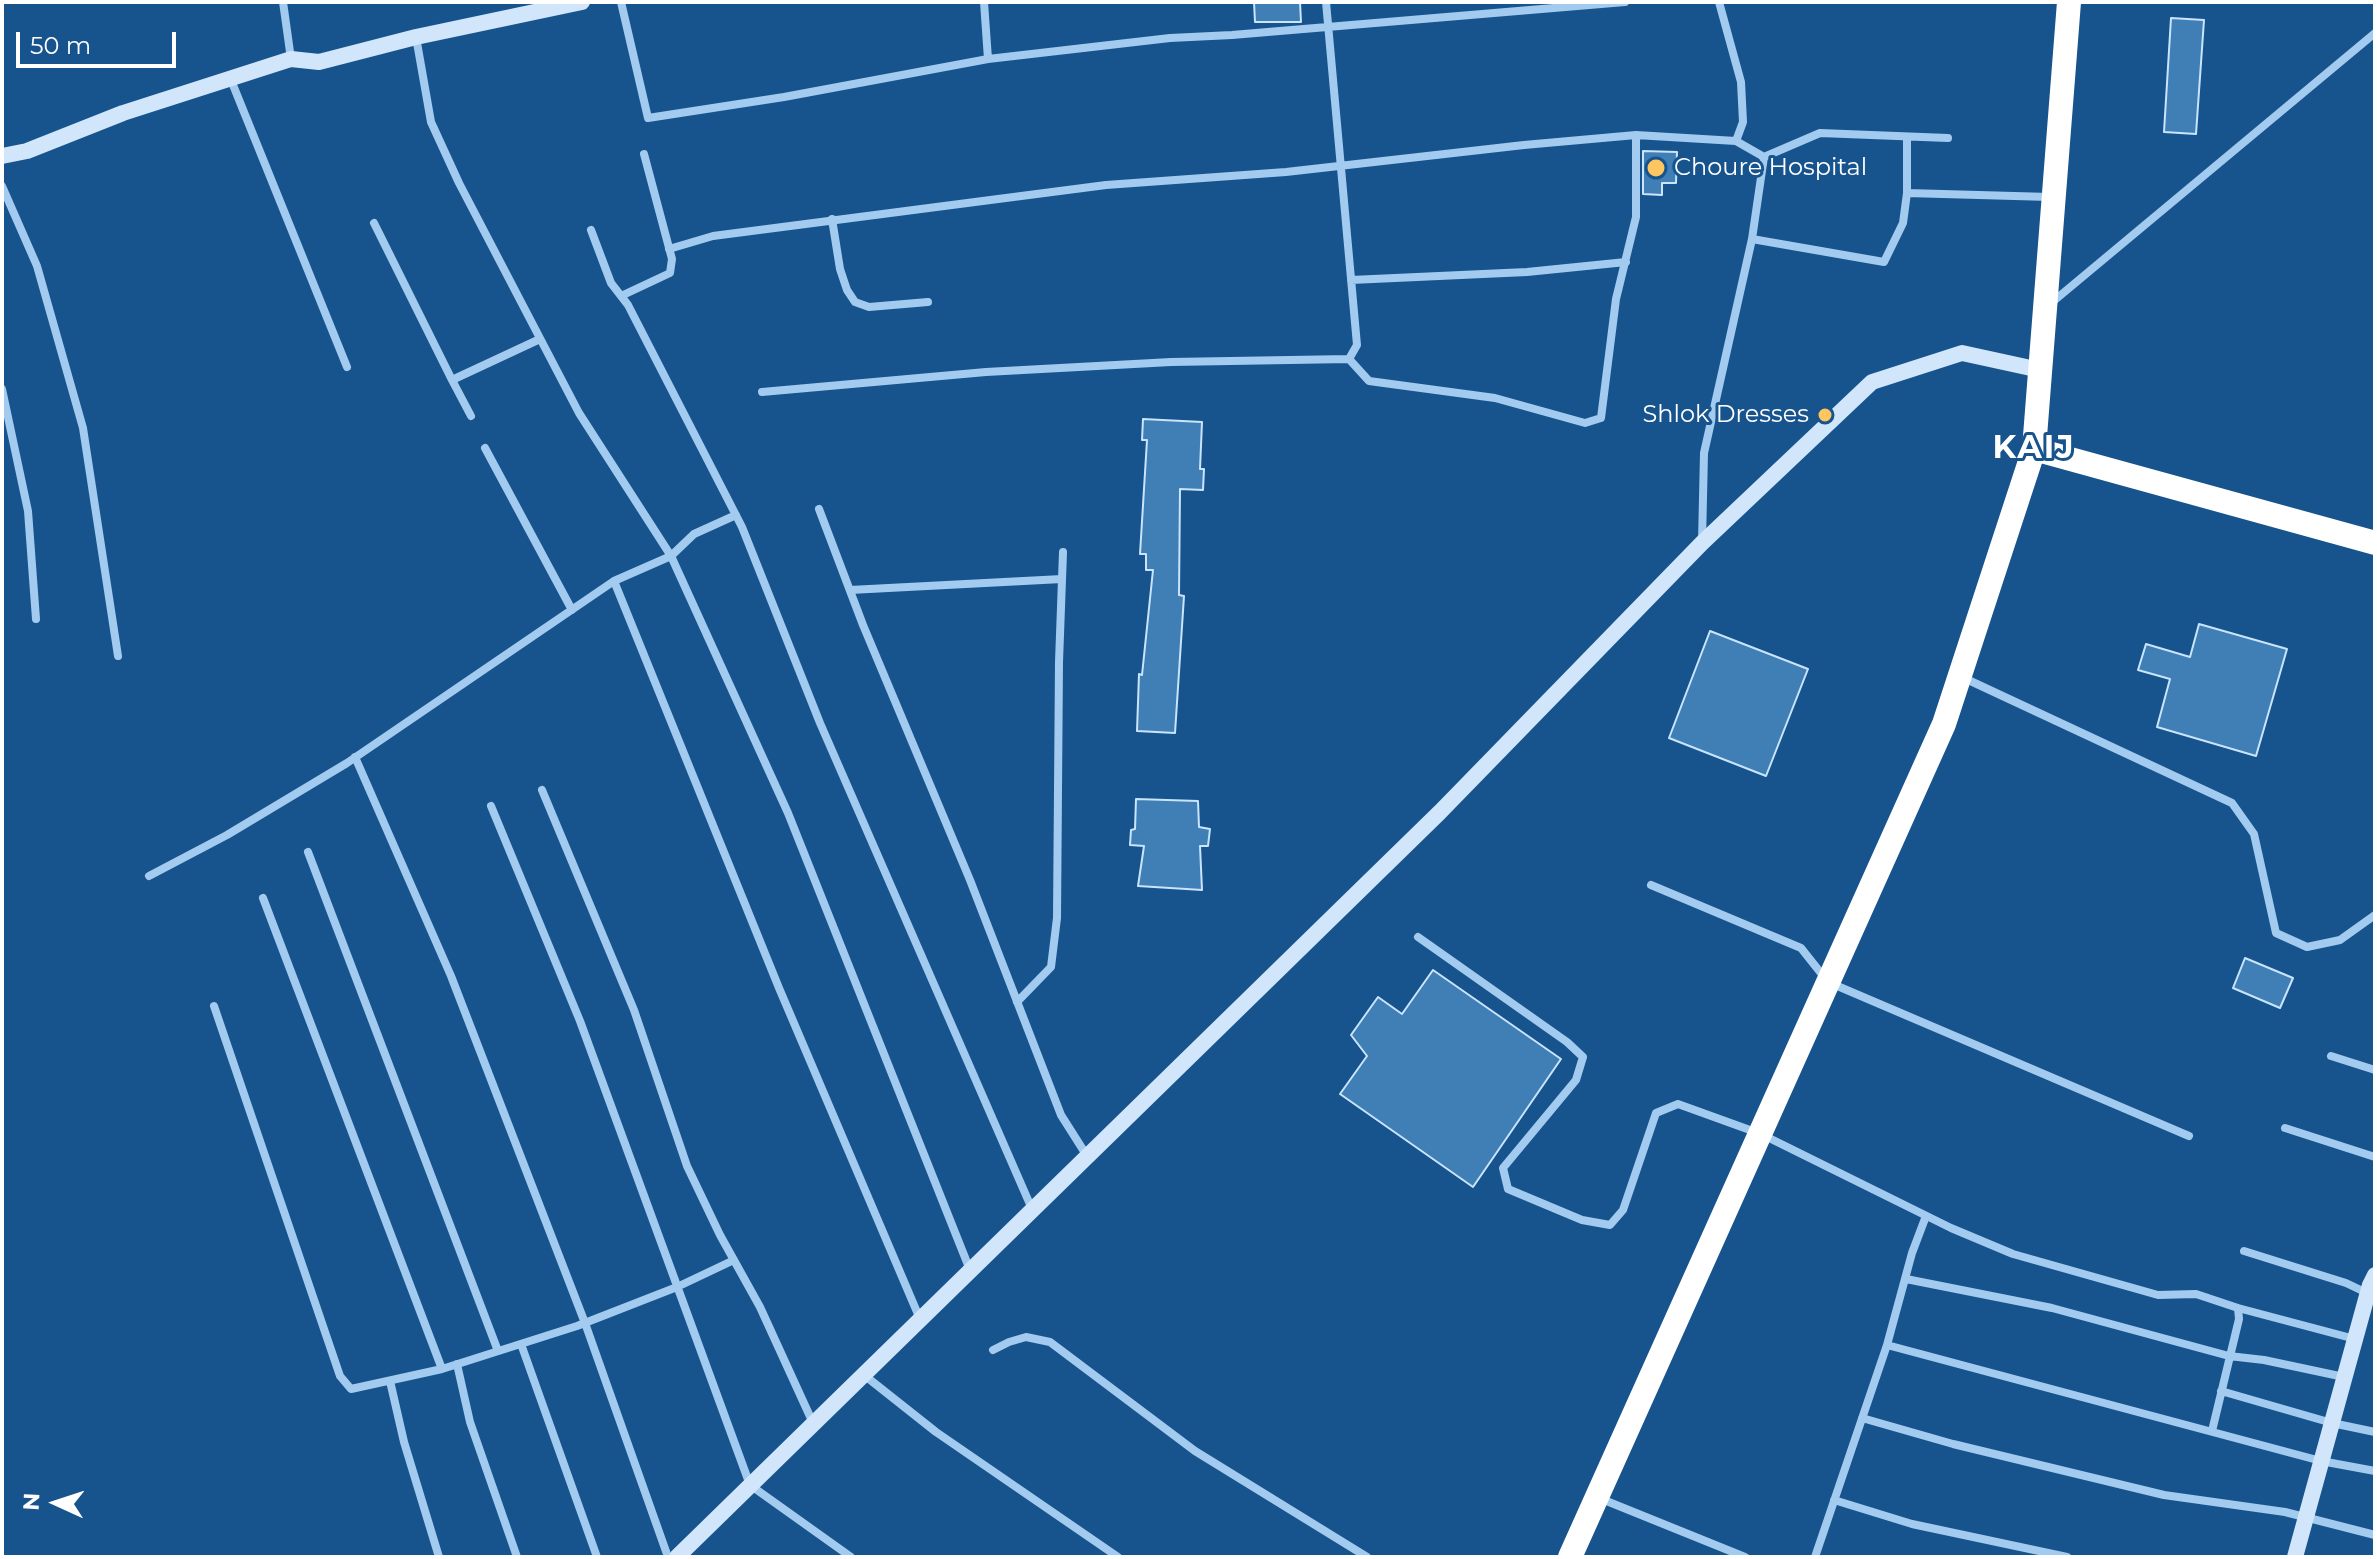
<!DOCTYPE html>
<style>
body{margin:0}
#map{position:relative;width:2377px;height:1559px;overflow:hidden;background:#17548e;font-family:Montserrat,sans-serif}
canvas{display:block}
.frame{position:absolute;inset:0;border:4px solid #fff;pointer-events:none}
.north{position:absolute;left:16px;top:1463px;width:80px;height:80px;-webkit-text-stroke:6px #17548e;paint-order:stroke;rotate:273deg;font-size:22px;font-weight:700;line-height:32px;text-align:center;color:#fff}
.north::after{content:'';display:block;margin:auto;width:28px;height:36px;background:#fff;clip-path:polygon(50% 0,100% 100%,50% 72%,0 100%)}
.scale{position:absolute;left:16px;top:32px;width:160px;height:36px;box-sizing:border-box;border:4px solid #fff;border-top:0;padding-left:10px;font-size:24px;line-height:28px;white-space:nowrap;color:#fff;-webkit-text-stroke:6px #17548e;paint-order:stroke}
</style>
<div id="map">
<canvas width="2377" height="1559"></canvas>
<div class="frame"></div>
<div class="north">N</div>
<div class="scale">50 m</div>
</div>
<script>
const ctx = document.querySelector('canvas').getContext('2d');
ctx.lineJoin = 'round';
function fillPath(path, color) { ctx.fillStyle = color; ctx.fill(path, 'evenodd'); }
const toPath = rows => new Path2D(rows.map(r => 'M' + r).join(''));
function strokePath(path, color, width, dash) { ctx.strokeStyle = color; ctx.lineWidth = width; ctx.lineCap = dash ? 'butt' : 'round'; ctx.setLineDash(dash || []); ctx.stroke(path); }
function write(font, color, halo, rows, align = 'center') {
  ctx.font = font + ' Montserrat,sans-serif'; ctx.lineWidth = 6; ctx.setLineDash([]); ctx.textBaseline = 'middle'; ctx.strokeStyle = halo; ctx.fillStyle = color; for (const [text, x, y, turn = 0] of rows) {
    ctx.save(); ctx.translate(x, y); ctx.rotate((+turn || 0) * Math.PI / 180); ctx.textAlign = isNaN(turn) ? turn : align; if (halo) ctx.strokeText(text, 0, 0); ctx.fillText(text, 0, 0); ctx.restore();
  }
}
const building = toPath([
 [1254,2,1300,2,1301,22,1255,22,1254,2],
 [2171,18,2204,20,2196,134,2164,132,2171,18],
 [1643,151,1677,152,1676,183,1662,183,1662,195,1643,194,1643,151],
 [1143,419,1202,422,1200,469,1204,469,1203,490,1180,489,1179,595,1184,596,1175,733,1137,731,1139,674,1142,675,1153,570,1146,570,1146,554,1140,554,1147,440,1142,440,1143,419],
 [2199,624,2287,649,2256,756,2157,727,2170,679,2138,670,2146,644,2190,657,2199,624],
 [1710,631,1808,669,1766,776,1669,738,1710,631],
 [1136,799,1198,801,1199,827,1210,829,1208,846,1200,846,1202,890,1138,886,1144,846,1130,845,1131,830,1135,829,1136,799],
 [2245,958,2293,978,2280,1008,2233,988,2245,958],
 [1433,970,1561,1059,1473,1187,1340,1094,1367,1056,1351,1035,1378,997,1402,1014,1433,970]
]);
fillPath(building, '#407fb6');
strokePath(building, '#c9e4fb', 2);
strokePath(toPath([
 [283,2,291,59],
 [621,2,648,118,784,97,988,59,1170,38,1232,35,1625,2],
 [984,2,988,59],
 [1719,2,1741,82,1743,122,1736,141],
 [416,37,431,122,459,183,579,413,671,556,788,813,970,1270],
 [231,80,347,367],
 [1764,157,1820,133,1948,138],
 [2,186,37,266,83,428,118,656],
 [1907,193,2050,197],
 [832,219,840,269,847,290,855,302,869,307,928,302],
 [374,223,452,380],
 [591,230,611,283,628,305,742,527,820,723,1032,1209],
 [1752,239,1884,262,1903,223,1907,193,1907,138],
 [669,249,713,236,1106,185,1286,172,1524,145,1636,135,1736,141,1764,157,1752,239,1704,453,1702,542],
 [1351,280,1527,272,1626,262],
 [621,296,670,273,672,259,644,154],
 [2050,304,2375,33],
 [1349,359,1369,381,1495,398,1585,423,1601,418,1616,299,1636,217,1636,135],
 [2,389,28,511,36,619],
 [762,392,986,372,1171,362,1349,359,1357,345,1326,2],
 [471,416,452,380,540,339],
 [485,448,572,610],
 [819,509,863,625,970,880,1061,1115,1087,1156],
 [614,581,671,556,694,534,736,515],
 [850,590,1062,579],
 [1964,678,2232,803,2254,834,2276,933,2307,947,2340,940,2375,915],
 [355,757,451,976,585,1323,668,1557],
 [542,790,634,1010,687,1166,720,1235,760,1307,813,1423],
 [491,806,580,1021,750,1485,851,1557],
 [308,852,498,1351],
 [149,876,227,835,347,763,614,581,779,988,920,1319],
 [1651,885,1801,948,1828,982,2189,1136],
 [263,898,442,1369],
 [1418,937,1567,1042,1583,1057,1576,1080,1503,1168,1508,1189,1582,1220,1610,1225,1623,1210,1656,1113,1678,1104,1761,1134,1951,1228,2013,1254,2158,1295,2196,1294,2238,1308,2239,1319,2212,1431],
 [1017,1002,1051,967,1057,918,1059,662,1063,552],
 [214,1006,340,1376,351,1389,442,1369,577,1326,677,1287,734,1260],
 [2331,1056,2375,1070],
 [2285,1128,2375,1157],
 [2244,1251,2346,1283,2367,1293],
 [1906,1279,2052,1308,2229,1356,2264,1360,2344,1377],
 [2238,1308,2355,1339],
 [521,1344,597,1557],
 [1887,1345,1912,1253,1926,1216],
 [993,1350,1009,1342,1026,1337,1050,1342,1195,1451,1367,1557],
 [457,1364,470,1422,517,1557],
 [864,1375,936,1432,1118,1557],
 [390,1381,404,1442,439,1557],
 [2221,1391,2332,1423,2375,1432],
 [1862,1418,1953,1444,2164,1495,2285,1512,2375,1535],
 [1599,1498,1745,1557],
 [1834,1500,1912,1524,2067,1557],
 [1815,1557,1887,1345,2321,1461,2375,1471]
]), '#a3cbef', 8);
strokePath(toPath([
 [2,156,27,151,123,113,291,59,319,62,416,37,582,2],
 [677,1557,1440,812,1702,543,1872,382,1962,353,2040,370],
 [2295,1557,2370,1285,2375,1275]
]), '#d1e6fa', 16);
strokePath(toPath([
 [2034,449,2375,543],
 [1570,1557,1944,724,2034,449,2069,2]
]), '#fff', 24);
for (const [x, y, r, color] of [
 [1656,168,10,"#ffc561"],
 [1825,415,8,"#ffc561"]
]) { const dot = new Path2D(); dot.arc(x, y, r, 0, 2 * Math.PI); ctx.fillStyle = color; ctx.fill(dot); strokePath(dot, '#17548e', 3); }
write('24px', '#fff', '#17548e', [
 ["Choure Hospital",1674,168],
 ["Shlok Dresses",1809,415,"right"]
], 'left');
ctx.letterSpacing = '2px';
write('bold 32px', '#fff', '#17548e', [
 ["KAIJ",2034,449]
]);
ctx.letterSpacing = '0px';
</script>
